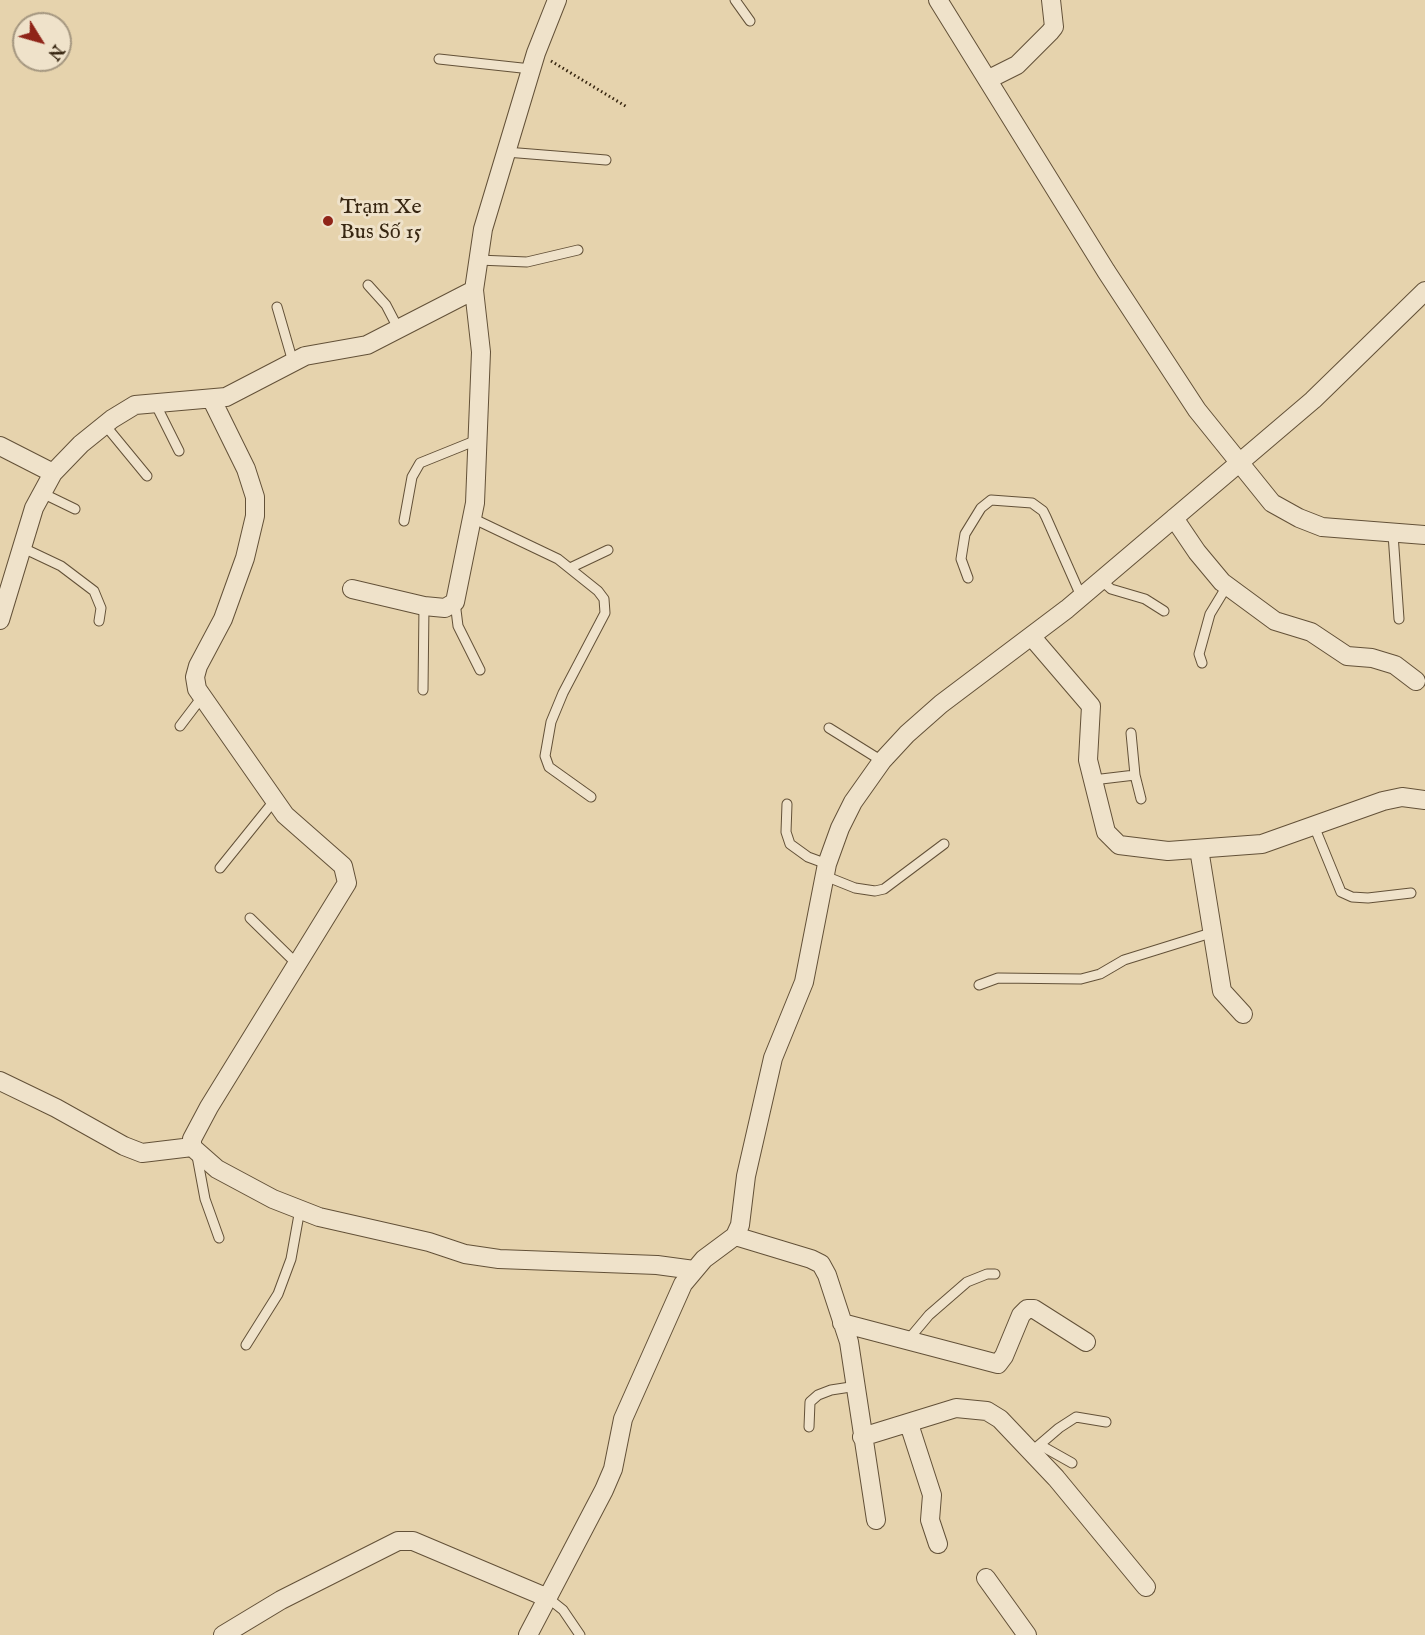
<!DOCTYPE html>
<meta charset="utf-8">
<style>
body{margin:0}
#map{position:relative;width:1425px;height:1635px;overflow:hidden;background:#e6d3ad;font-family:"IM FELL English",serif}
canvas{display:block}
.north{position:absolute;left:12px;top:12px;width:60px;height:60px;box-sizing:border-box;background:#efe2ca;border:2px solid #a59780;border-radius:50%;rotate:127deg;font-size:16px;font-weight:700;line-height:24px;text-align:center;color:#372611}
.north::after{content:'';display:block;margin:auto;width:21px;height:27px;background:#8f2418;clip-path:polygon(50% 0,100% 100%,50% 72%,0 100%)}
</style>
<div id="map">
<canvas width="1425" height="1635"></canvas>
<div class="north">N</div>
</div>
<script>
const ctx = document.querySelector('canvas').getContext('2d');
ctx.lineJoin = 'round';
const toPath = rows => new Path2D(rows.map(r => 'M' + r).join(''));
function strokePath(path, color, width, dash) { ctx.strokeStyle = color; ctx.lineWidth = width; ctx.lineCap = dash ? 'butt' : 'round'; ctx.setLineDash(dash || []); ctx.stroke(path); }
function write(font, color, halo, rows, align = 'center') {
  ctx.font = font + ' "IM FELL English",serif'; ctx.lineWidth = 6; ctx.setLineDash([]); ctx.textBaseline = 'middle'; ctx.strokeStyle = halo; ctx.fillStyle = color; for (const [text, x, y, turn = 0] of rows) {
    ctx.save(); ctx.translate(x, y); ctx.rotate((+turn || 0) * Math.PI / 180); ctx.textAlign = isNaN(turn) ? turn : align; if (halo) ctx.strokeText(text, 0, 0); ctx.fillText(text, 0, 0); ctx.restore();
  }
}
const lane = toPath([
 [735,0,750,21],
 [439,59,531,69],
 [506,152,606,160],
 [478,260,527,262,578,250],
 [368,285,386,305,399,330],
 [277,307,293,362],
 [155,403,179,451],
 [105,425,147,476],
 [42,493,75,509],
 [472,518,558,559,598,591,604,599,605,613,563,693,551,722,545,756,549,767,591,797],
 [404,521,412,477,420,463,477,440],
 [1393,534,1399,619],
 [23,548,61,566,94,591,101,608,99,621],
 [570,568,608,550],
 [968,578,961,559,965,534,981,508,991,500,1032,503,1043,511,1046,517,1081,596],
 [1101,580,1111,589,1145,599,1164,611],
 [455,602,458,626,480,670],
 [1202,663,1199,654,1210,614,1227,586],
 [423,690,424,606],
 [180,726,202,697],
 [829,728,882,761],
 [1131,733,1135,775,1141,799],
 [1093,780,1135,775],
 [787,804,786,832,790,844,808,857,827,864],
 [1314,826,1341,892,1352,897,1368,898,1411,893],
 [220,868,274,801],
 [825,876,855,888,875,891,884,889,944,844],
 [250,918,297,964],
 [979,985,998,978,1081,979,1100,974,1124,960,1214,932],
 [197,1156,205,1199,219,1238],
 [908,1340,929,1315,967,1282,987,1274,995,1274],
 [246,1345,278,1294,291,1259,300,1209],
 [809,1427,810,1402,818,1395,831,1390,857,1386],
 [1040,1445,1072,1463],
 [1031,1452,1059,1428,1076,1417,1106,1422],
 [548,1598,563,1610,580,1635]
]);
const street = toPath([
 [938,0,1106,271,1197,410,1272,503,1299,518,1322,527,1425,535],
 [989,79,1017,65,1050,32,1054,27,1051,0],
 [212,400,246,469,255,497,255,516,245,558,223,619,198,666,195,677,197,689,285,815,343,866,347,883,209,1107,192,1139,192,1147,217,1169,273,1199,319,1217,429,1242,465,1254,499,1259,657,1265,694,1270],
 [0,446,53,473],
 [1174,518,1197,552,1222,582,1275,621,1311,632,1347,656,1372,658,1395,665,1416,681],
 [352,589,424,606,445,608,455,602,475,503,481,352,474,290,483,229,536,53,557,0],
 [0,620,34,508,53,473,81,444,112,419,135,405,226,397,305,356,367,345,474,290],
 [1031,636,1091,706,1088,760,1106,832,1119,845,1168,851,1262,844,1383,801,1402,797,1425,800],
 [1199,849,1222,991,1243,1014],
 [0,1081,56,1108,124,1146,142,1153,192,1147],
 [735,1236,811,1259,821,1264,827,1275,849,1342,876,1520],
 [842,1323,998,1364,1004,1356,1021,1315,1027,1309,1034,1309,1086,1342],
 [909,1424,932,1495,930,1520,938,1544],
 [862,1437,956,1408,987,1411,1000,1419,1056,1478,1146,1587],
 [986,1578,1027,1635],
 [223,1635,281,1600,398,1541,413,1541,548,1598],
 [528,1635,604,1490,613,1469,623,1419,683,1284,704,1259,735,1236,740,1225,746,1176,773,1058,804,982,827,864,840,828,853,802,882,761,907,734,941,704,1067,609,1239,463,1313,400,1425,291]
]);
strokePath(lane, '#635138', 11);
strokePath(street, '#635138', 20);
strokePath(toPath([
 [551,61,627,107]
]), '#372611', 3, [1.5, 3]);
strokePath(lane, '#efe2ca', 9);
strokePath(street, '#efe2ca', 18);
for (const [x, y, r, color] of [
 [328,221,6,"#8f2418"]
]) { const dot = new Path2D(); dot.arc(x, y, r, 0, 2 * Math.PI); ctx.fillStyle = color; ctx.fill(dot); strokePath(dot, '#efe2ca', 2); }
write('22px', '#372611', '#efe2ca', [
 ["Trạm Xe",340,208],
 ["Bus Số 15",340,233]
], 'left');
</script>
